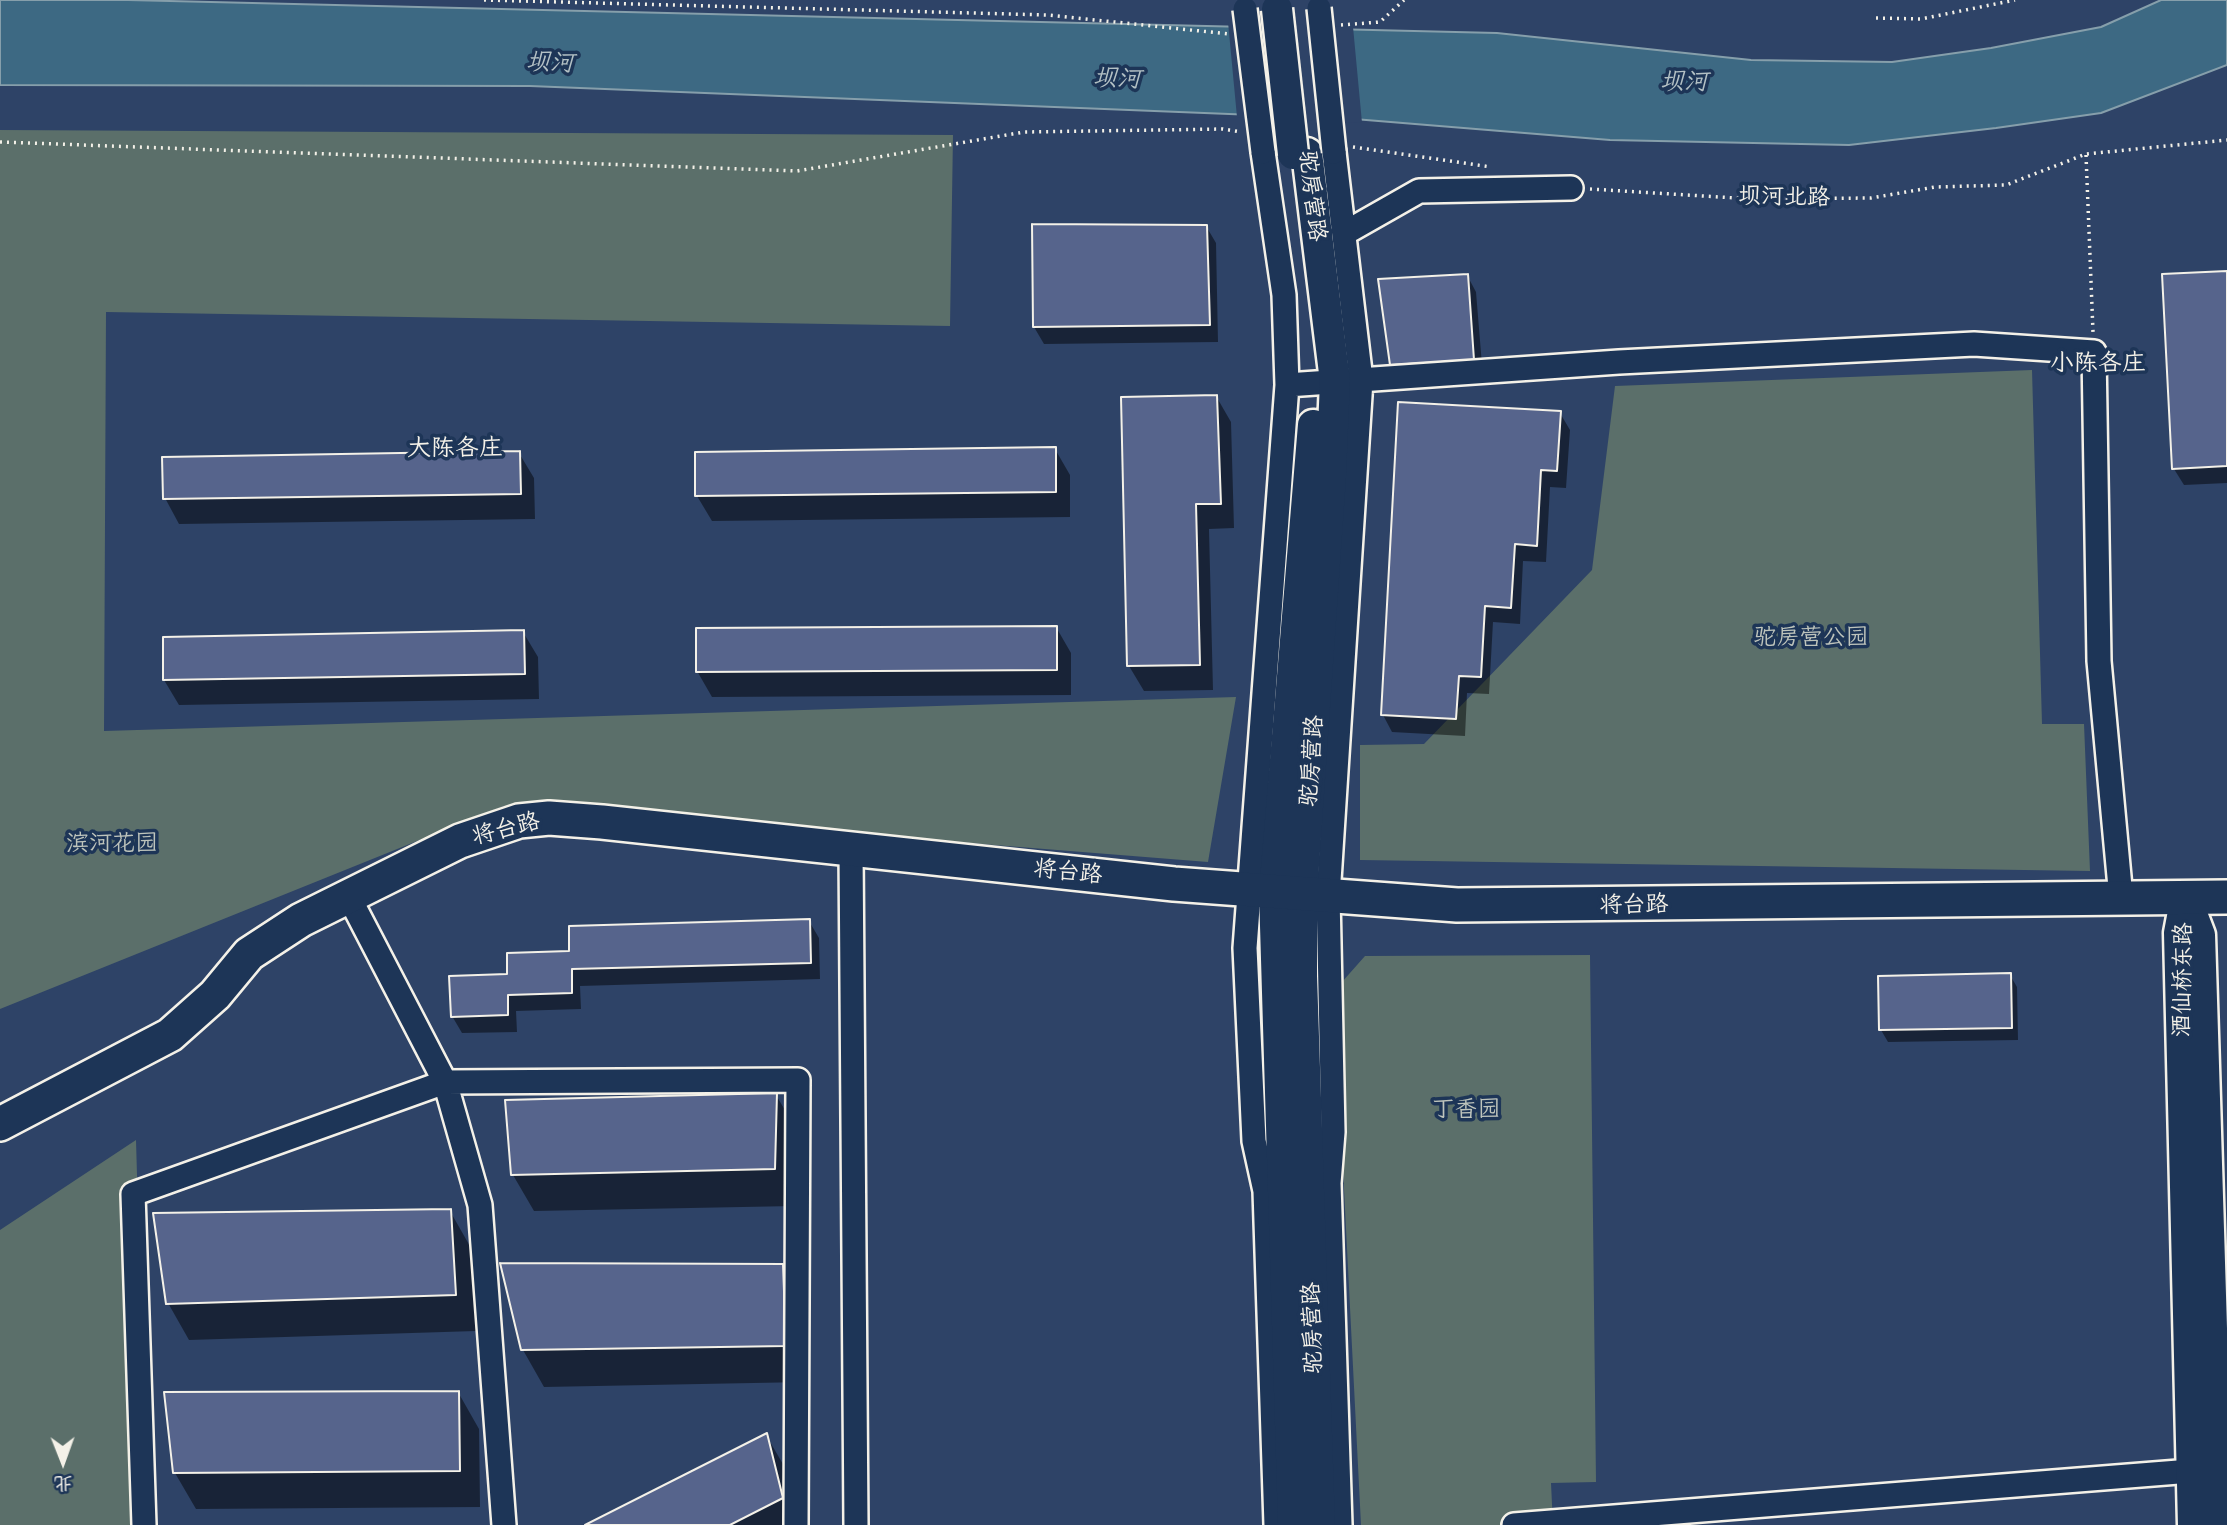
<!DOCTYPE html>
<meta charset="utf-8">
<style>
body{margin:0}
#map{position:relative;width:2227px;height:1525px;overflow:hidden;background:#2e4367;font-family:"Comic Neue","LXGW WenKai TC",sans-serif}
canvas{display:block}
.north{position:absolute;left:28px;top:1427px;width:70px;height:70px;-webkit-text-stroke:5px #1d3557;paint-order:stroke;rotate:179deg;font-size:19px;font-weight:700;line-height:28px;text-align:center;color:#f4f1e8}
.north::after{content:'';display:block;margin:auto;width:24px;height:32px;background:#f4f1e8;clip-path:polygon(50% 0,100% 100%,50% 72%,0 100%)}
</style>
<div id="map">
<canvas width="2227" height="1525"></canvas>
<div class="north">北</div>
</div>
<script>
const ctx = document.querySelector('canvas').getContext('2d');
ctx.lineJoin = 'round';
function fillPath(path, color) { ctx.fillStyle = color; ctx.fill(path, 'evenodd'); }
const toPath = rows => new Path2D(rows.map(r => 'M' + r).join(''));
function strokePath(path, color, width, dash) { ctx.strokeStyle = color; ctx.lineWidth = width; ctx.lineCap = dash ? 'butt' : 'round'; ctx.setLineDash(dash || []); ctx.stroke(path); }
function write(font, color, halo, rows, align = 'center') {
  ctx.font = font + ' "Comic Neue","LXGW WenKai TC",sans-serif'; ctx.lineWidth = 7; ctx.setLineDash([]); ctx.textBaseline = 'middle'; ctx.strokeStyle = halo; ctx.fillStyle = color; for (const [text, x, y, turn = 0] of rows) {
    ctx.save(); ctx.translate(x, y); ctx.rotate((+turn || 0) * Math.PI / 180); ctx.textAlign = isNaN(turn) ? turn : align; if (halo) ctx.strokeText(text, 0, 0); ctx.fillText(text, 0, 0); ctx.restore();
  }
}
fillPath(toPath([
 [0,130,953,135,950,326,106,312,104,731,1236,697,1208,862,504,806,0,1009],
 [2032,370,2042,724,2084,724,2090,871,1360,860,1360,745,1424,744,1592,570,1615,386],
 [1590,955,1596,1482,1551,1483,1553,1525,1361,1525,1334,991,1365,956],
 [136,1140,147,1525,0,1525,0,1230]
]), '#5b6f6a');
const water = toPath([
 [0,0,128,0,1497,33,1751,60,1892,62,1991,48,2101,27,2161,0,2227,0,2227,65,2101,113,1996,128,1849,145,1610,140,1354,119,530,86,0,85,0,0]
]);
fillPath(water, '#3d6983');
strokePath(water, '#869fab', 2);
fillPath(toPath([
 [1228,22,1353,27,1362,123,1237,117]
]), '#2e4367');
fillPath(toPath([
 [1206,226,1216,243,1218,342,1044,344,1034,327],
 [2227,272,2227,483,2184,485,2174,469],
 [1467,275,1476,292,1483,377,1402,382,1392,365],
 [1216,396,1231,422,1234,528,1209,529,1213,690,1144,691,1129,666],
 [1560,413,1570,430,1566,488,1550,487,1546,562,1523,561,1520,624,1493,622,1489,694,1467,693,1465,736,1392,732,1383,715],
 [1055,449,1070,475,1070,517,712,521,697,496],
 [519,453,534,478,535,519,179,524,165,498],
 [1056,627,1071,653,1071,695,712,697,697,671],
 [523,632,538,657,539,699,179,705,164,680],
 [809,921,819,938,820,979,580,986,581,1009,516,1011,517,1032,462,1033,452,1016,571,953],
 [2010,975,2017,987,2018,1040,1888,1042,1881,1030],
 [776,1095,798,1132,795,1206,534,1211,513,1175],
 [450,1211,471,1248,476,1331,189,1340,168,1303],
 [782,1266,803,1302,806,1382,544,1387,523,1350],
 [458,1392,479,1429,480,1507,196,1509,175,1473],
 [766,1435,787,1471,800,1525,589,1525]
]), '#0007');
const building = toPath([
 [1032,224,1207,225,1210,325,1033,327,1032,224],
 [2227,271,2227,466,2172,469,2162,274,2227,271],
 [1468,274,1474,360,1390,365,1378,279,1468,274],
 [1217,395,1221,504,1196,504,1200,665,1127,666,1121,397,1217,395],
 [1398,402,1561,411,1557,471,1541,470,1537,546,1515,544,1511,608,1485,606,1481,677,1459,676,1456,719,1381,715,1398,402],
 [1056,447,1056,492,695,496,695,452,1056,447],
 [520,451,521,494,163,499,162,457,520,451],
 [1057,626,1057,670,696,672,696,628,1057,626],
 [524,630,525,674,163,680,163,637,524,630],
 [810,919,811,963,572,969,572,993,508,995,508,1015,451,1017,449,976,507,974,507,953,569,951,569,926,810,919],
 [2011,973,2012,1028,1879,1030,1878,976,2011,973],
 [777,1093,775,1169,511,1175,505,1100,777,1093],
 [451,1209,456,1295,166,1304,153,1213,451,1209],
 [500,1263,783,1264,786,1346,521,1350,500,1263],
 [459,1391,460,1471,173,1473,164,1392,459,1391],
 [767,1433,783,1498,730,1525,585,1525,767,1433]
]);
fillPath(building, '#56648c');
strokePath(building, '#f4f1e8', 2);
const minor = toPath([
 [1263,152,1284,295,1287,385,1245,948,1254,1141,1265,1191,1276,1525],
 [1334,152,1361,380,1328,896,1333,1132,1329,1183,1340,1525],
 [1345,233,1419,191,1571,188],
 [1287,385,1619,362,1974,344,2094,352,2099,661,2121,898],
 [851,849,856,1525],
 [348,895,445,1082,480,1205,504,1525],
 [144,1525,133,1194,445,1082,798,1080,796,1525],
 [1514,1525,2191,1471]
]);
const tertiary = toPath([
 [1307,153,1335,381,1331,477,1302,894,1302,976,1320,1525],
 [2186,898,2200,935,2218,1525],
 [2185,901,2179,933,2193,1525],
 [1293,1525,1274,892,1313,425]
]);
const secondary = toPath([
 [0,1124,170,1035,215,995,249,954,301,920,460,841,519,821,549,818,602,822,1174,884,1457,905,2227,897]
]);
strokePath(minor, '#f4f1e8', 28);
strokePath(tertiary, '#f4f1e8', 35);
strokePath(secondary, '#f4f1e8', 38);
strokePath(toPath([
 [484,0,1048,15,1229,34],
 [1876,18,1921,19,2015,0],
 [1341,25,1380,22,1404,0],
 [0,142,797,171,1024,132,1223,129,1241,132],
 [1353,147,1491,167],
 [2086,155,2093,332],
 [1590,189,1752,199,1871,198,1935,187,2006,185,2086,154,2227,140]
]), '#f4f1e8', 3.5, [2, 5]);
strokePath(minor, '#1d3557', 23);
strokePath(tertiary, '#1d3557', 30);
strokePath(secondary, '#1d3557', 33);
const minorBridge = toPath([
 [1319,8,1334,152],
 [1245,9,1263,152]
]);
const tertiaryBridge = toPath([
 [1277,9,1293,154]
]);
strokePath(minorBridge, '#f4f1e8', 28, []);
strokePath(tertiaryBridge, '#f4f1e8', 35, []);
strokePath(minorBridge, '#1d3557', 23);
strokePath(tertiaryBridge, '#1d3557', 30);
write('23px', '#f4f1e8', '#1d3557', [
 ["驼房营路",1312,196,83],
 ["坝河北路",1784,197,1],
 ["驼房营路",1312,761,-86],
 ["将台路",506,829,-14],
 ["将台路",1068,872,6],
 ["将台路",1634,905,-1],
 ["酒仙桥东路",2183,980,-89],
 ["驼房营路",1313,1328,-92]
]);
write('23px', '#bec4bc', '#1d3557', [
 ["驼房营公园",1811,637],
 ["滨河花园",112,843],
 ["丁香园",1466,1109]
]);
write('italic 24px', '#b4c1c5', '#1d3557', [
 ["坝河",550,63,2],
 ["坝河",1117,79,2],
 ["坝河",1684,82]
]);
write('24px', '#f4f1e8', '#1d3557', [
 ["小陈各庄",2098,363],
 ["大陈各庄",455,448]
]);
</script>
